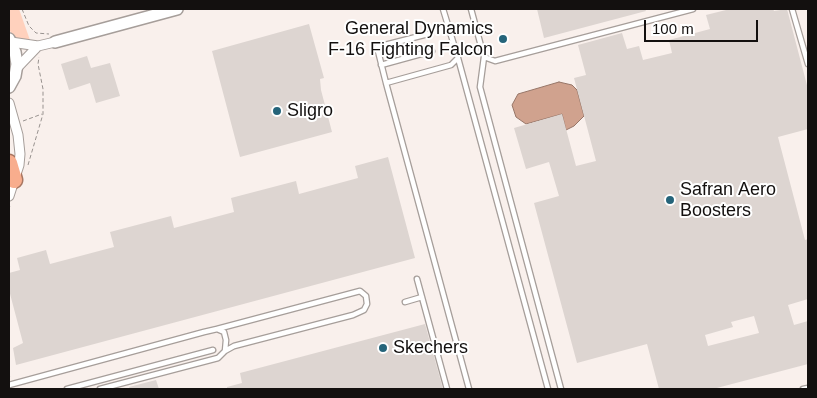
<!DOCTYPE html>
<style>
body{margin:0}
#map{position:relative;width:817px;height:398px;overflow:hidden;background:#f9f0ec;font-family:Helvetica,sans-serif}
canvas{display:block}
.frame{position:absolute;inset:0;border:10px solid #13100f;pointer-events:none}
.scale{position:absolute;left:644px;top:20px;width:114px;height:22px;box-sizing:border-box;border:2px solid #13100f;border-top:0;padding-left:6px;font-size:15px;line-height:18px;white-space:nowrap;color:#13100f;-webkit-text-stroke:4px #fff;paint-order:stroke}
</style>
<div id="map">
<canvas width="817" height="398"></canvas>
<div class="frame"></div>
<div class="scale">100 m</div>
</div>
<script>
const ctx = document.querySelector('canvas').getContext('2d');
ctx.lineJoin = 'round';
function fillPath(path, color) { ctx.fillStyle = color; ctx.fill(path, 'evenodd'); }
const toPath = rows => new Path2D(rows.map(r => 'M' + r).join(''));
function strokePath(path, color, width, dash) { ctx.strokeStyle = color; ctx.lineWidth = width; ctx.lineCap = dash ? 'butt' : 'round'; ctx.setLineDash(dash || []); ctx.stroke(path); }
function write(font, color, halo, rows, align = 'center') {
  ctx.font = font + ' Helvetica,sans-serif'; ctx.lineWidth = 4; ctx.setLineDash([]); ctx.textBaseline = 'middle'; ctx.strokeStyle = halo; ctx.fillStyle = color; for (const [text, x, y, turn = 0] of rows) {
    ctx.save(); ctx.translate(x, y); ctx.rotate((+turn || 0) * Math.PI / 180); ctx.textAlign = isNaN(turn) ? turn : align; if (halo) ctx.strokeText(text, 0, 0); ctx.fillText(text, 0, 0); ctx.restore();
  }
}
fillPath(toPath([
 [9,9,19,9,31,43,18,41,9,30]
]), '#ffd1bd');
const water = toPath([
 [559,82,572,85,577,90,584,116,574,126,566,130,562,114,526,124,516,117,512,105,518,94,559,82]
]);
fillPath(water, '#d0a28e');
strokePath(water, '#977668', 1);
fillPath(toPath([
 [537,9,645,9,646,11,544,38],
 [730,9,773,9,774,11,787,9,808,89,808,129,778,137,805,240,808,239,808,299,788,305,794,325,808,321,808,364,713,389,659,389,647,344,577,363,534,203,559,196,549,162,526,169,514,128,562,114,576,166,596,161,574,78,586,75,578,45,622,33,627,49,639,46,643,60,672,53,669,40,710,29,706,15],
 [754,316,759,333,708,346,705,335,733,327,731,322],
 [309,24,324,78,320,79,321,90,332,132,240,157,212,51],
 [87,56,91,68,110,63,120,96,96,103,90,83,69,90,61,64],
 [388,157,415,258,16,365,13,348,23,343,9,290,9,273,20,270,17,258,46,250,50,264,114,247,110,232,171,216,174,228,234,212,231,198,296,181,299,194,358,178,355,166],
 [425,324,443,389,227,389,227,387,242,383,240,373],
 [156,380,159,389,130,389,129,387]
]), '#ddd5d1');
const service = toPath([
 [471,9,484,57,480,87,561,389],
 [792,9,808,64],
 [428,34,377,47,386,83,451,65,458,58,443,9],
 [484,57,495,61,693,9],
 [458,58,548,389],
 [381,65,432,51],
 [386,83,469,389],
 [417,279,447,389],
 [405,302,422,297],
 [217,329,360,291,366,296,367,304,364,310,353,315,234,346,225,351],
 [9,385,204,332,217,329,224,332,226,340,225,351,218,358,100,389],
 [67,389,213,350],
 [803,389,808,388]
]);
const minor = toPath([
 [11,42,38,46,55,42],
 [16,69,38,46],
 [9,103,18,135,20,154,19,165,9,196]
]);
const tertiary = toPath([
 [9,39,15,52,17,64,15,76,9,87],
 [55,42,177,9]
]);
const motorway = toPath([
 [9,163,14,180]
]);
strokePath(service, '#a69e9a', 7);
strokePath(minor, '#a69e9a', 11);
strokePath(tertiary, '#a69e9a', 14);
strokePath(motorway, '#a87661', 19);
strokePath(toPath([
 [22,9,29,26,36,33,49,34],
 [23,121,42,114],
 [28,165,43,114,43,89,38,64,39,57],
 [9,210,10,205],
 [9,373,10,379]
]), '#98928f', 1, [4, 2.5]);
strokePath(service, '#fff', 4.5);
strokePath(minor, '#fff', 9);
strokePath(tertiary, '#fff', 11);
strokePath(motorway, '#f8ad8d', 16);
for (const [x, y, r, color] of [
 [503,39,5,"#25647a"],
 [277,111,5,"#25647a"],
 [670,200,5,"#25647a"],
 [383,348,5,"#25647a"]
]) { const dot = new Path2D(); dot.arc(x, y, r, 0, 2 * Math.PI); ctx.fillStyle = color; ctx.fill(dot); strokePath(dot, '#fff', 2); }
write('18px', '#13100f', '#fff', [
 ["General Dynamics",493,29,"right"],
 ["F-16 Fighting Falcon",493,50,"right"],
 ["Sligro",287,111],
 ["Safran Aero",680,190],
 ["Boosters",680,211],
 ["Skechers",393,348]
], 'left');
</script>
